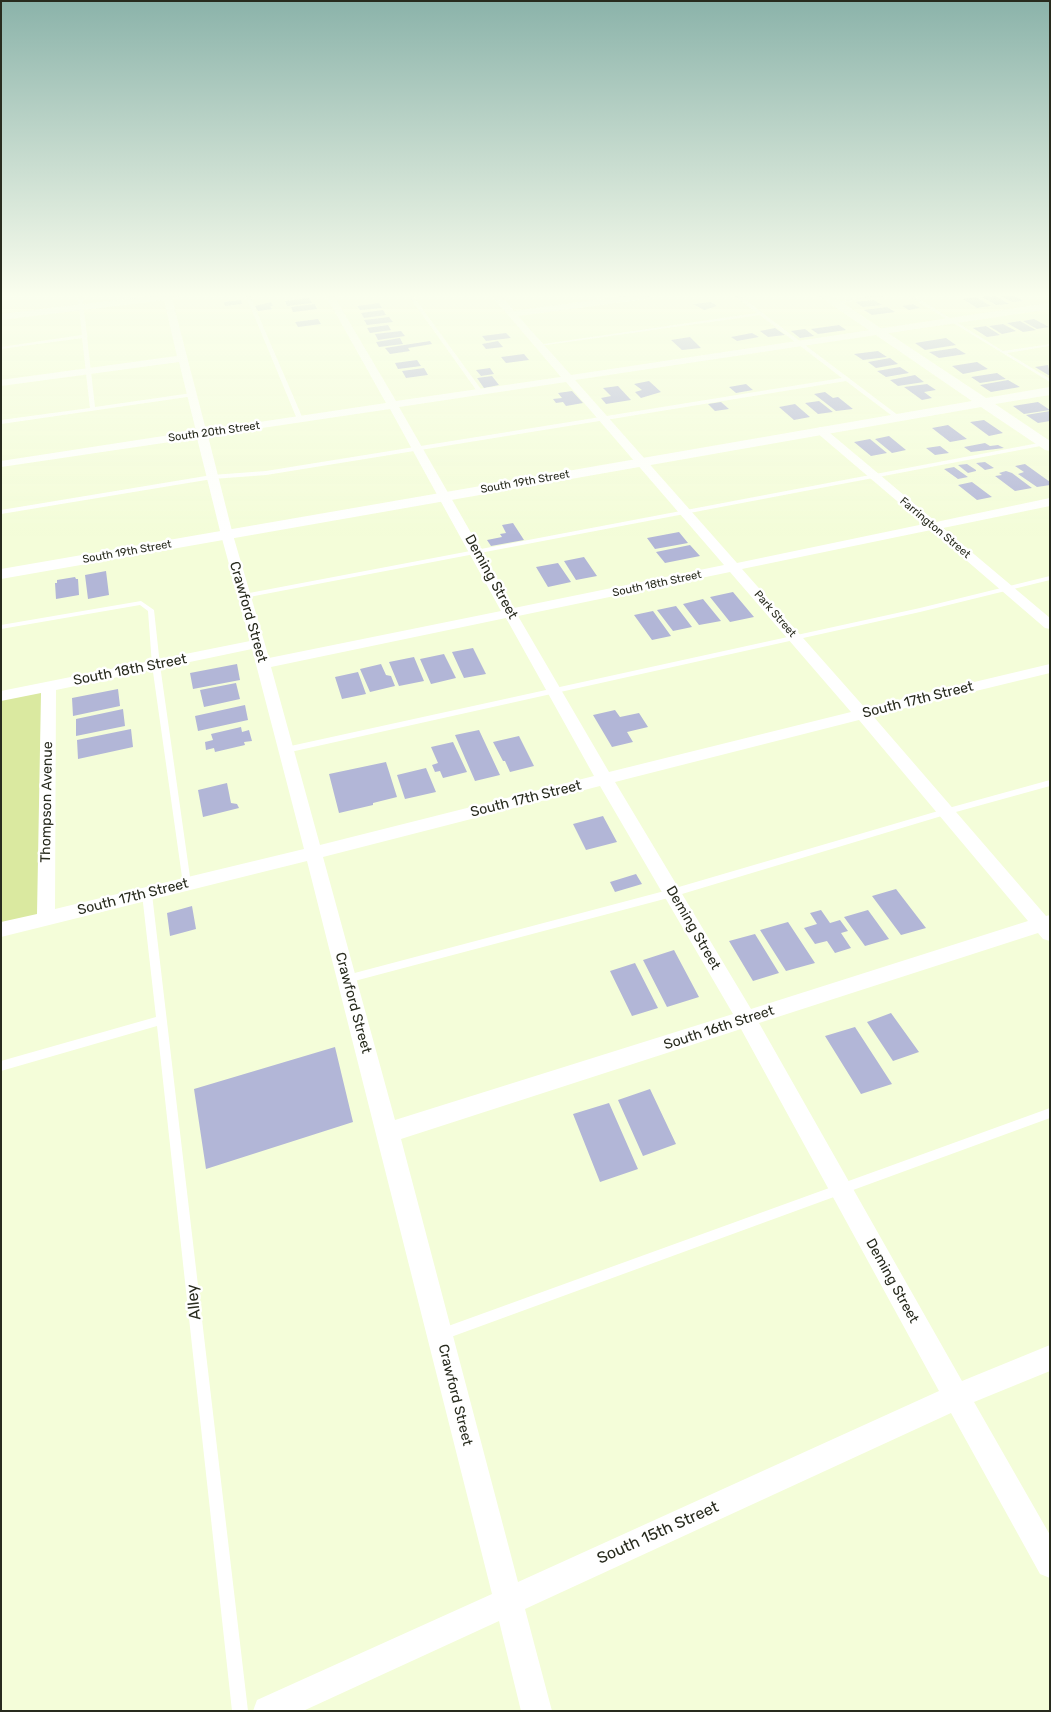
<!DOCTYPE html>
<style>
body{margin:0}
#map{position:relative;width:1051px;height:1712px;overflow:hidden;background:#f4fdd9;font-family:Rubik,sans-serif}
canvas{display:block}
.frame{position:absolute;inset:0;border:2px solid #282b1e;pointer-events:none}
</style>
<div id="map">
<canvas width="1051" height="1712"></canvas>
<div class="frame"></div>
</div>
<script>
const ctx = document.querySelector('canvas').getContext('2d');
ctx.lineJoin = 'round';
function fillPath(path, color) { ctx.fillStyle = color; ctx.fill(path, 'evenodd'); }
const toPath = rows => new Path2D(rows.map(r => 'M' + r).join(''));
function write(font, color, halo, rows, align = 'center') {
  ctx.font = font + ' Rubik,sans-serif'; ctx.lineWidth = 5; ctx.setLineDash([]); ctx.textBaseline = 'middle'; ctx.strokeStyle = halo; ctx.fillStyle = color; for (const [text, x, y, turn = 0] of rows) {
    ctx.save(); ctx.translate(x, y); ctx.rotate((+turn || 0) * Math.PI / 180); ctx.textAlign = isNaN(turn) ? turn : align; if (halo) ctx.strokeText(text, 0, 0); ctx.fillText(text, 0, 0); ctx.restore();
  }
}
fillPath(toPath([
 [49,686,46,919,1,930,1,696]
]), '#dae9a0');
fillPath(toPath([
 [996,296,1009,304,996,305,982,297],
 [1001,296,1015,296,1023,301,1012,302],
 [976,297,991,306,977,308,963,299],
 [309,298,312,303,287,306,285,301],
 [241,300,242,304,225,306,224,302],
 [874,300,882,305,863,307,855,302],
 [271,302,273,306,270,306,272,309,258,311,255,306],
 [711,302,717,306,704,310,693,304],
 [379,303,382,308,360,310,357,306],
 [315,304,317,309,293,312,291,307],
 [913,304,920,308,909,310,902,306],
 [887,307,895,312,872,315,864,310],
 [383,310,386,315,364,318,361,313],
 [389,317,393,322,367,325,364,320],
 [318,319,321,324,298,327,295,322],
 [1034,319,1049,327,1037,329,1023,321],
 [1020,321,1036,330,1023,332,1007,323],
 [1003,324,1016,331,1002,334,989,326],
 [388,325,391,330,370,333,367,328],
 [839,325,846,330,818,334,811,329],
 [986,326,1000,335,987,337,973,328],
 [775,328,785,335,768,337,760,331],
 [805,329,814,336,800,338,791,331],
 [401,331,405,336,378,340,375,334],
 [506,333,511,338,486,341,482,336],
 [752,333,759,337,737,341,731,337],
 [690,337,701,348,682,350,671,340],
 [400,338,403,344,379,347,376,342],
 [946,338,956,345,925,350,915,343],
 [430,341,432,344,408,348,410,351,390,354,385,348],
 [498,341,503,347,486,349,482,344],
 [956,348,966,354,939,358,929,352],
 [878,351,887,357,863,360,854,354],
 [524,354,529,360,506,363,501,357],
 [890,358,898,364,876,368,868,362],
 [417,360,421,366,398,369,395,363],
 [977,362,988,369,963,374,952,366],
 [1048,365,1050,376,1035,367],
 [900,367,909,373,886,377,877,371],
 [424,368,428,375,406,378,402,371],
 [490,368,494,374,481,376,476,370],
 [997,373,1006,379,980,383,971,377],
 [915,375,924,382,898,386,890,380],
 [492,376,499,385,484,388,477,378],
 [1008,380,1020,387,991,392,980,385],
 [649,381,661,392,641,398,635,392,642,390,634,384],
 [746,384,753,390,736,393,729,387],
 [927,384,936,390,924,392,932,398,922,400,904,387],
 [618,386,631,400,606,404,601,398,611,396,603,388],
 [572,391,583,403,566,406,563,402,556,403,553,399,562,398,558,393],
 [825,392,833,398,838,397,853,409,836,411,814,394],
 [819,401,833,412,818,414,805,403],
 [721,402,729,409,715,411,708,404],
 [1038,402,1050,410,1024,414,1013,406],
 [795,404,810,417,794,420,779,407],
 [1050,411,1050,421,1038,423,1026,415],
 [984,420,1003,433,989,436,970,422],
 [948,425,967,439,950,442,932,428],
 [889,436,906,450,892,453,875,439],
 [870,439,887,453,871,456,854,442],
 [985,443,990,446,998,445,1004,448,971,452,964,447],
 [940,446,949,453,935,455,926,448],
 [985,462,994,468,985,470,976,463],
 [967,464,976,470,976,471,968,473,958,465],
 [1025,464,1050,482,1050,485,1037,487,1018,474,1024,472,1015,466],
 [954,467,968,477,958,479,944,469],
 [1006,471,1012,473,1032,488,1015,491,995,476,1002,475,999,473],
 [972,482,992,497,977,500,958,485],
 [513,523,524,540,491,546,487,540,502,537,500,534,506,533,502,525],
 [679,532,688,543,655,549,647,538],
 [690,545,700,556,665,563,656,552],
 [584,557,597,576,576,580,564,561],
 [558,563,571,582,548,587,536,567],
 [106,571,109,595,88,599,85,575],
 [75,577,76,579,78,579,79,595,56,599,55,583,57,583,57,580],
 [733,592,754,617,730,622,710,597],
 [703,599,721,621,699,625,683,604],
 [676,606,692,627,673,631,657,610],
 [653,611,671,636,652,640,634,615],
 [473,648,486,674,464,678,452,652],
 [444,654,456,678,431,684,420,659],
 [414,657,424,681,399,686,389,662],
 [237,664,240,680,193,689,190,673],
 [381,664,386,675,391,676,395,686,370,692,360,669],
 [358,672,366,694,342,699,335,677],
 [236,683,240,699,204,707,200,690],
 [118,689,120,706,73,716,72,698],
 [245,705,248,720,198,731,195,716],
 [123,709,125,726,76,736,76,719],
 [615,710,620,717,639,713,648,727,627,732,633,742,612,747,593,715],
 [241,727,242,732,249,730,252,741,244,742,245,745,215,752,214,748,206,750,205,742,213,740,211,734],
 [131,729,133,747,78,759,77,740],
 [479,730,500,775,475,781,455,735],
 [519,736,534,766,510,772,505,761,503,761,493,742],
 [453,742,467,772,443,778,440,771,435,772,432,765,438,763,431,747],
 [386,762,397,797,373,803,373,805,339,813,329,774],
 [426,768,436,792,405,799,397,775],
 [227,783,231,803,237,804,239,808,203,817,198,790],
 [603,816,617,842,586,850,573,824],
 [636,874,642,884,615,892,610,882],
 [896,889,926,928,901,935,872,896],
 [192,906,196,929,170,936,167,913],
 [821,910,830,923,840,920,848,931,841,933,851,948,835,953,827,941,815,944,804,928,817,924,810,913],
 [868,910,889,939,865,946,844,917],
 [788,922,815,963,786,971,760,930],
 [755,934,779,973,753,981,729,941],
 [674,950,699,997,667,1007,643,960],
 [635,963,658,1008,632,1016,610,971],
 [891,1013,919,1052,893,1061,867,1022],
 [855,1027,892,1084,861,1094,825,1036],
 [335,1047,353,1122,206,1169,194,1089],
 [650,1089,676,1144,643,1156,618,1100],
 [609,1103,638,1169,600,1182,573,1114]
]), '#b2b6d7');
fillPath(toPath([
 [78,296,82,296,87,335,88,336,87,337,95,407,192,393,194,394,194,396,1,424,1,420,90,408,82,338,1,349,1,347,82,335,78,296],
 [246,296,250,296,303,419,302,420,297,419,246,296],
 [409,296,413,296,483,392,483,394,479,394,409,296],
 [735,296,740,296,899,416,899,418,895,418,846,381,266,475,212,479,1,514,1,510,212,475,266,471,842,378,760,315,539,346,537,345,757,313,735,296],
 [872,296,884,296,835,304,833,303,872,296],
 [909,296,914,296,1003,351,1050,344,1050,346,1007,353,1050,379,1050,382,909,296],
 [1044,442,1047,444,1046,445,244,598,241,596,244,594,1044,442],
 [1050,576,1050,580,920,612,286,753,282,750,286,747,920,608,1050,576],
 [141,601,154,610,160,665,191,884,190,886,187,887,184,886,183,884,152,665,148,611,140,605,1,629,1,625,141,601],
 [1050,780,1050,786,945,815,672,897,347,983,344,982,342,979,344,976,347,975,672,889,945,809,1050,780],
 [147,890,150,892,152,894,248,1711,232,1711,157,1026,1,1071,1,1061,156,1017,142,894,144,892,147,890],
 [1050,1108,1050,1118,440,1341,436,1339,434,1335,436,1331,440,1329,1050,1108]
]), '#fff');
fillPath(toPath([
 [152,296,179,296,172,299,206,430,386,403,326,296,334,296,396,401,561,377,492,296,501,296,514,311,625,296,649,296,645,299,518,316,571,375,1050,303,1050,309,575,380,737,563,924,524,816,432,815,430,820,427,824,428,936,522,1050,498,1050,506,943,528,1050,618,1050,629,1045,628,931,530,742,569,865,708,1050,664,1050,673,873,716,1046,916,1050,915,1050,941,1043,939,1038,933,759,1023,962,1381,1050,1345,1050,1371,974,1402,1050,1535,1050,1578,1040,1574,951,1413,525,1609,552,1711,521,1711,499,1621,303,1711,253,1711,257,1700,492,1594,307,861,1,937,1,922,37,914,41,693,1,701,1,691,250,641,221,535,197,438,1,467,1,461,196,431,179,362,1,386,1,380,177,356,164,300,1,320,1,314,152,296],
 [566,382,724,565,514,608,399,407,566,382],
 [390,409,501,611,269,658,233,535,208,436,390,409],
 [730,572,851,712,609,772,518,616,730,572],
 [506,618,594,776,320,845,271,667,506,618],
 [252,649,304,849,55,909,56,690,252,649],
 [859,720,1028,921,751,1009,615,782,859,720],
 [600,786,733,1014,395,1120,323,857,600,786],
 [741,1029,939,1391,518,1582,401,1139,741,1029]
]), '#fff');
fillPath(toPath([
 [819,296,832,296,986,398,1050,387,1050,395,995,404,1050,441,1050,451,1045,450,981,407,1,579,1,569,972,401,819,296]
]), '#fff');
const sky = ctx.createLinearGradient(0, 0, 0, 536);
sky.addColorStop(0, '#8bb3aa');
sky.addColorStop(0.55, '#fafeee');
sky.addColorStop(1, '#fafeee00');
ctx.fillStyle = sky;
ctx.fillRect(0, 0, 1051, 536);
write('11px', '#282b1e', '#fff', [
 ["South 20th Street",214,432,-8],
 ["South 19th Street",525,482,-10],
 ["Farrington Street",935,528,40],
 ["South 19th Street",127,552,-10],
 ["South 18th Street",657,584,-12],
 ["Park Street",775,614,49]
]);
write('14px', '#282b1e', '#fff', [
 ["Deming Street",491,577,61],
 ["Crawford Street",248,612,74],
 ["South 18th Street",130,670,-11],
 ["South 17th Street",918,700,-14],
 ["South 17th Street",526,799,-14],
 ["Thompson Avenue",47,802,-89],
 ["South 17th Street",133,897,-14],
 ["Deming Street",693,928,60],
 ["Crawford Street",353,1003,75],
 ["South 16th Street",719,1028,-18],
 ["Deming Street",892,1281,61],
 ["Crawford Street",455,1395,76]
]);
write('16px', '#282b1e', '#fff', [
 ["Alley",194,1302,-96],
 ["South 15th Street",658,1533,-24]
]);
</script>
